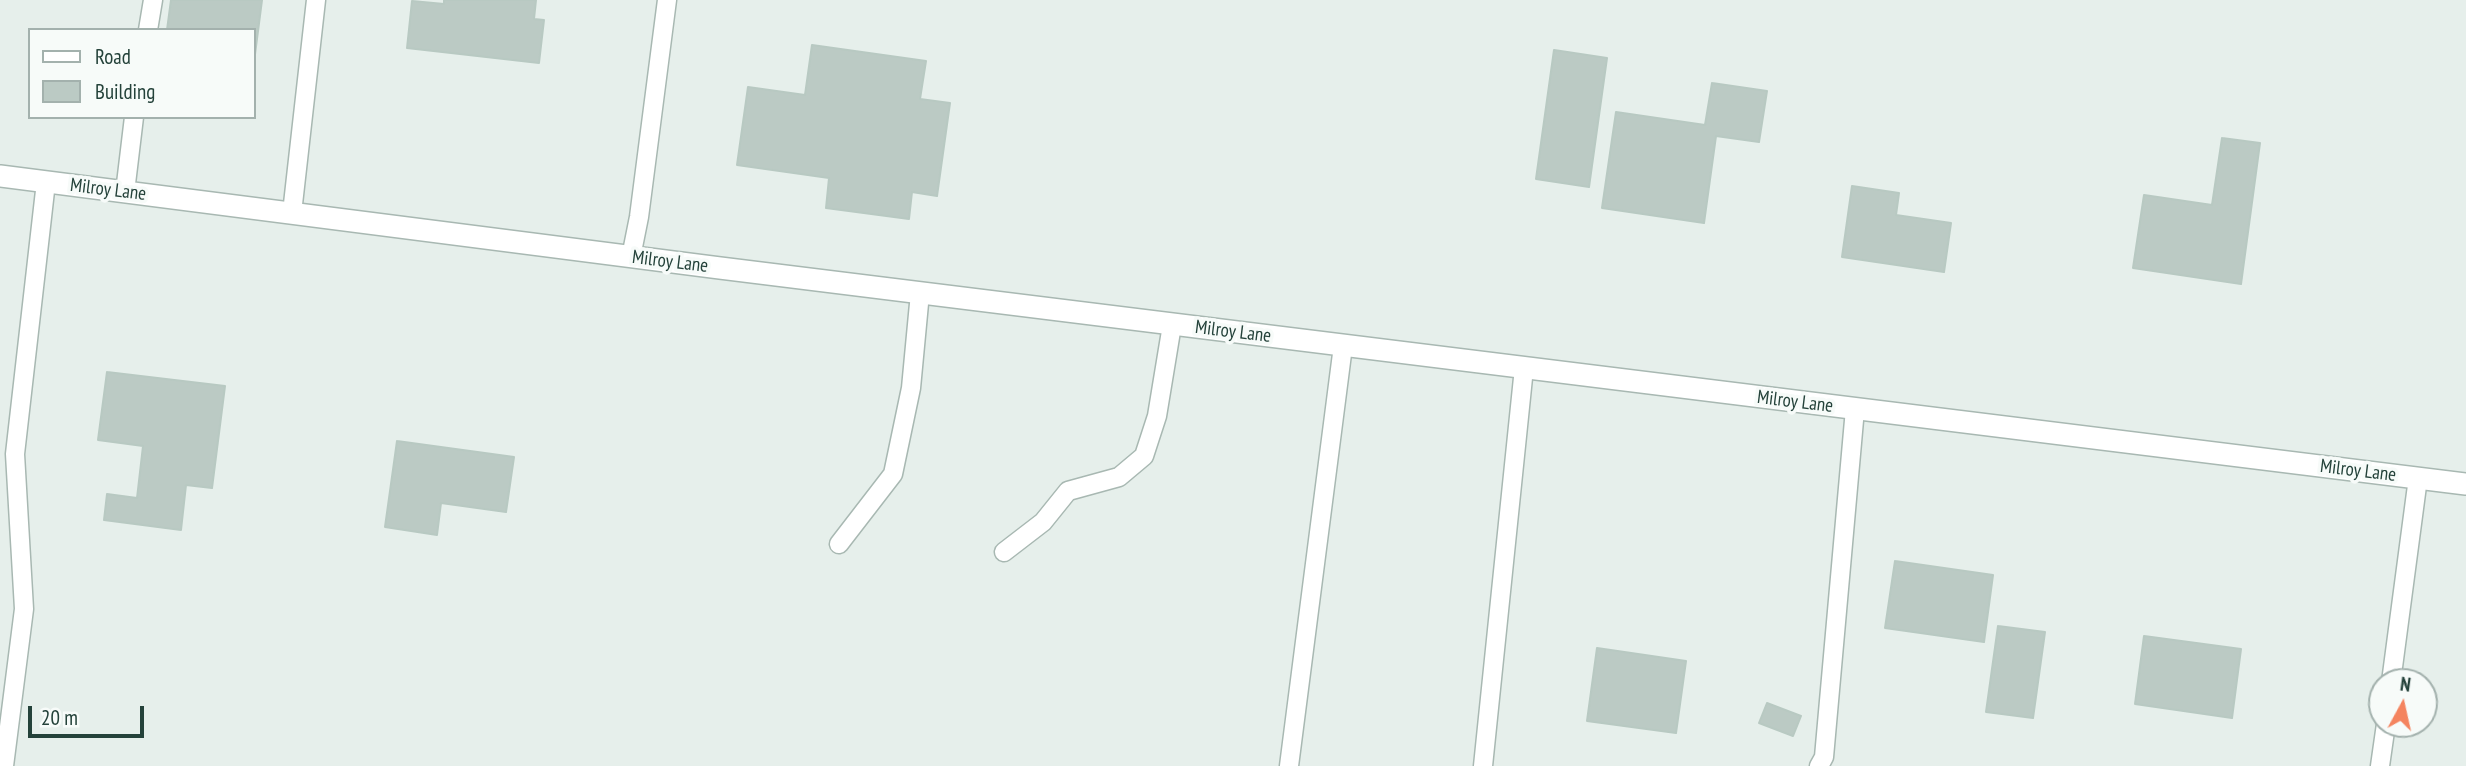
<!DOCTYPE html>
<style>
body{margin:0}
#map{position:relative;width:2466px;height:766px;overflow:hidden;background:#e6efeb;font-family:"PT Sans Narrow",sans-serif}
canvas{display:block}
.legend{position:absolute;left:28px;top:28px;width:228px;height:91px;box-sizing:border-box;background:#f7fbf9;border:2px solid #a3b1ad;margin:0;padding:9px 12px;list-style:none;font-size:21px;color:#24423a}
.legend li{display:flex;align-items:center;gap:14px;height:35px}
.legend b{width:35px;border:2px solid #a3b1ad}
.north{position:absolute;left:2368px;top:668px;width:70px;height:70px;box-sizing:border-box;background:#f7fbf9;border:2px solid #a3b1ad;border-radius:50%;rotate:8deg;font-size:19px;font-weight:700;line-height:28px;text-align:center;color:#24423a}
.north::after{content:'';display:block;margin:auto;width:24px;height:32px;background:#f4845f;clip-path:polygon(50% 0,100% 100%,50% 72%,0 100%)}
.scale{position:absolute;left:28px;top:706px;width:116px;height:32px;box-sizing:border-box;border:4px solid #24423a;border-top:0;padding-left:9px;font-size:21px;line-height:24px;white-space:nowrap;color:#24423a;-webkit-text-stroke:5px #f7fbf9;paint-order:stroke}
</style>
<div id="map">
<canvas width="2466" height="766"></canvas>
<ul class="legend">
<li><b style="height:9px;background:#fff"></b>Road</li>
<li><b style="height:19px;background:#bbcac4"></b>Building</li>
</ul>
<div class="north">N</div>
<div class="scale">20 m</div>
</div>
<script>
const ctx = document.querySelector('canvas').getContext('2d');
ctx.lineJoin = 'round';
function fillPath(path, color) { ctx.fillStyle = color; ctx.fill(path, 'evenodd'); }
const toPath = rows => new Path2D(rows.map(r => 'M' + r).join(''));
function strokePath(path, color, width, dash) { ctx.strokeStyle = color; ctx.lineWidth = width; ctx.lineCap = dash ? 'butt' : 'round'; ctx.setLineDash(dash || []); ctx.stroke(path); }
function write(font, color, halo, rows, align = 'center') {
  ctx.font = font + ' "PT Sans Narrow",sans-serif'; ctx.lineWidth = 7; ctx.setLineDash([]); ctx.textBaseline = 'middle'; ctx.strokeStyle = halo; ctx.fillStyle = color; for (const [text, x, y, turn = 0] of rows) {
    ctx.save(); ctx.translate(x, y); ctx.rotate((+turn || 0) * Math.PI / 180); ctx.textAlign = isNaN(turn) ? turn : align; if (halo) ctx.strokeText(text, 0, 0); ctx.fillText(text, 0, 0); ctx.restore();
  }
}
const building = toPath([
 [171,0,262,0,254,62,254,30,167,30,171,0],
 [444,0,536,0,534,19,544,20,539,63,407,48,412,1,444,4,444,0],
 [812,45,926,61,920,99,950,103,937,196,912,192,909,219,826,208,829,178,737,165,748,87,805,95,812,45],
 [1554,50,1607,58,1589,187,1536,179,1554,50],
 [1712,83,1767,91,1759,142,1716,136,1704,223,1602,208,1616,112,1705,125,1712,83],
 [2222,138,2260,143,2241,284,2133,268,2144,195,2212,205,2222,138],
 [1852,186,1899,193,1896,215,1951,223,1944,272,1842,257,1852,186],
 [107,372,225,386,212,488,186,485,181,530,104,520,107,494,137,498,143,446,98,440,107,372],
 [397,441,514,457,506,512,441,503,437,535,385,527,397,441],
 [1895,561,1993,575,1984,642,1885,628,1895,561],
 [1998,626,2045,632,2033,718,1986,712,1998,626],
 [2144,636,2241,649,2232,718,2135,704,2144,636],
 [1597,648,1686,661,1676,733,1587,721,1597,648],
 [1767,703,1801,716,1793,736,1759,723,1767,703]
]);
fillPath(building, '#bbcac4');
strokePath(building, '#b8c9c2', 2);
const service = toPath([
 [148,30,153,0],
 [125,192,134,117],
 [292,213,316,0],
 [631,257,639,217,667,0],
 [839,544,893,474,911,388,920,293],
 [1004,552,1043,522,1068,491,1119,477,1144,456,1157,416,1172,325],
 [2391,682,2418,478],
 [4,766,24,609,15,454,46,182],
 [1289,766,1343,346],
 [1483,766,1524,368],
 [1819,766,1824,757,1855,409],
 [2380,766,2386,724]
]);
const minor = toPath([
 [0,176,720,268,2466,484]
]);
strokePath(service, '#a8b8b2', 21);
strokePath(minor, '#a8b8b2', 24);
strokePath(service, '#fff', 18);
strokePath(minor, '#fff', 21);
write('19px', '#24423a', '#f7fbf9', [
 ["Milroy Lane",108,190,7],
 ["Milroy Lane",670,262,7],
 ["Milroy Lane",1233,332,7],
 ["Milroy Lane",1795,402,7],
 ["Milroy Lane",2358,471,7]
]);
</script>
